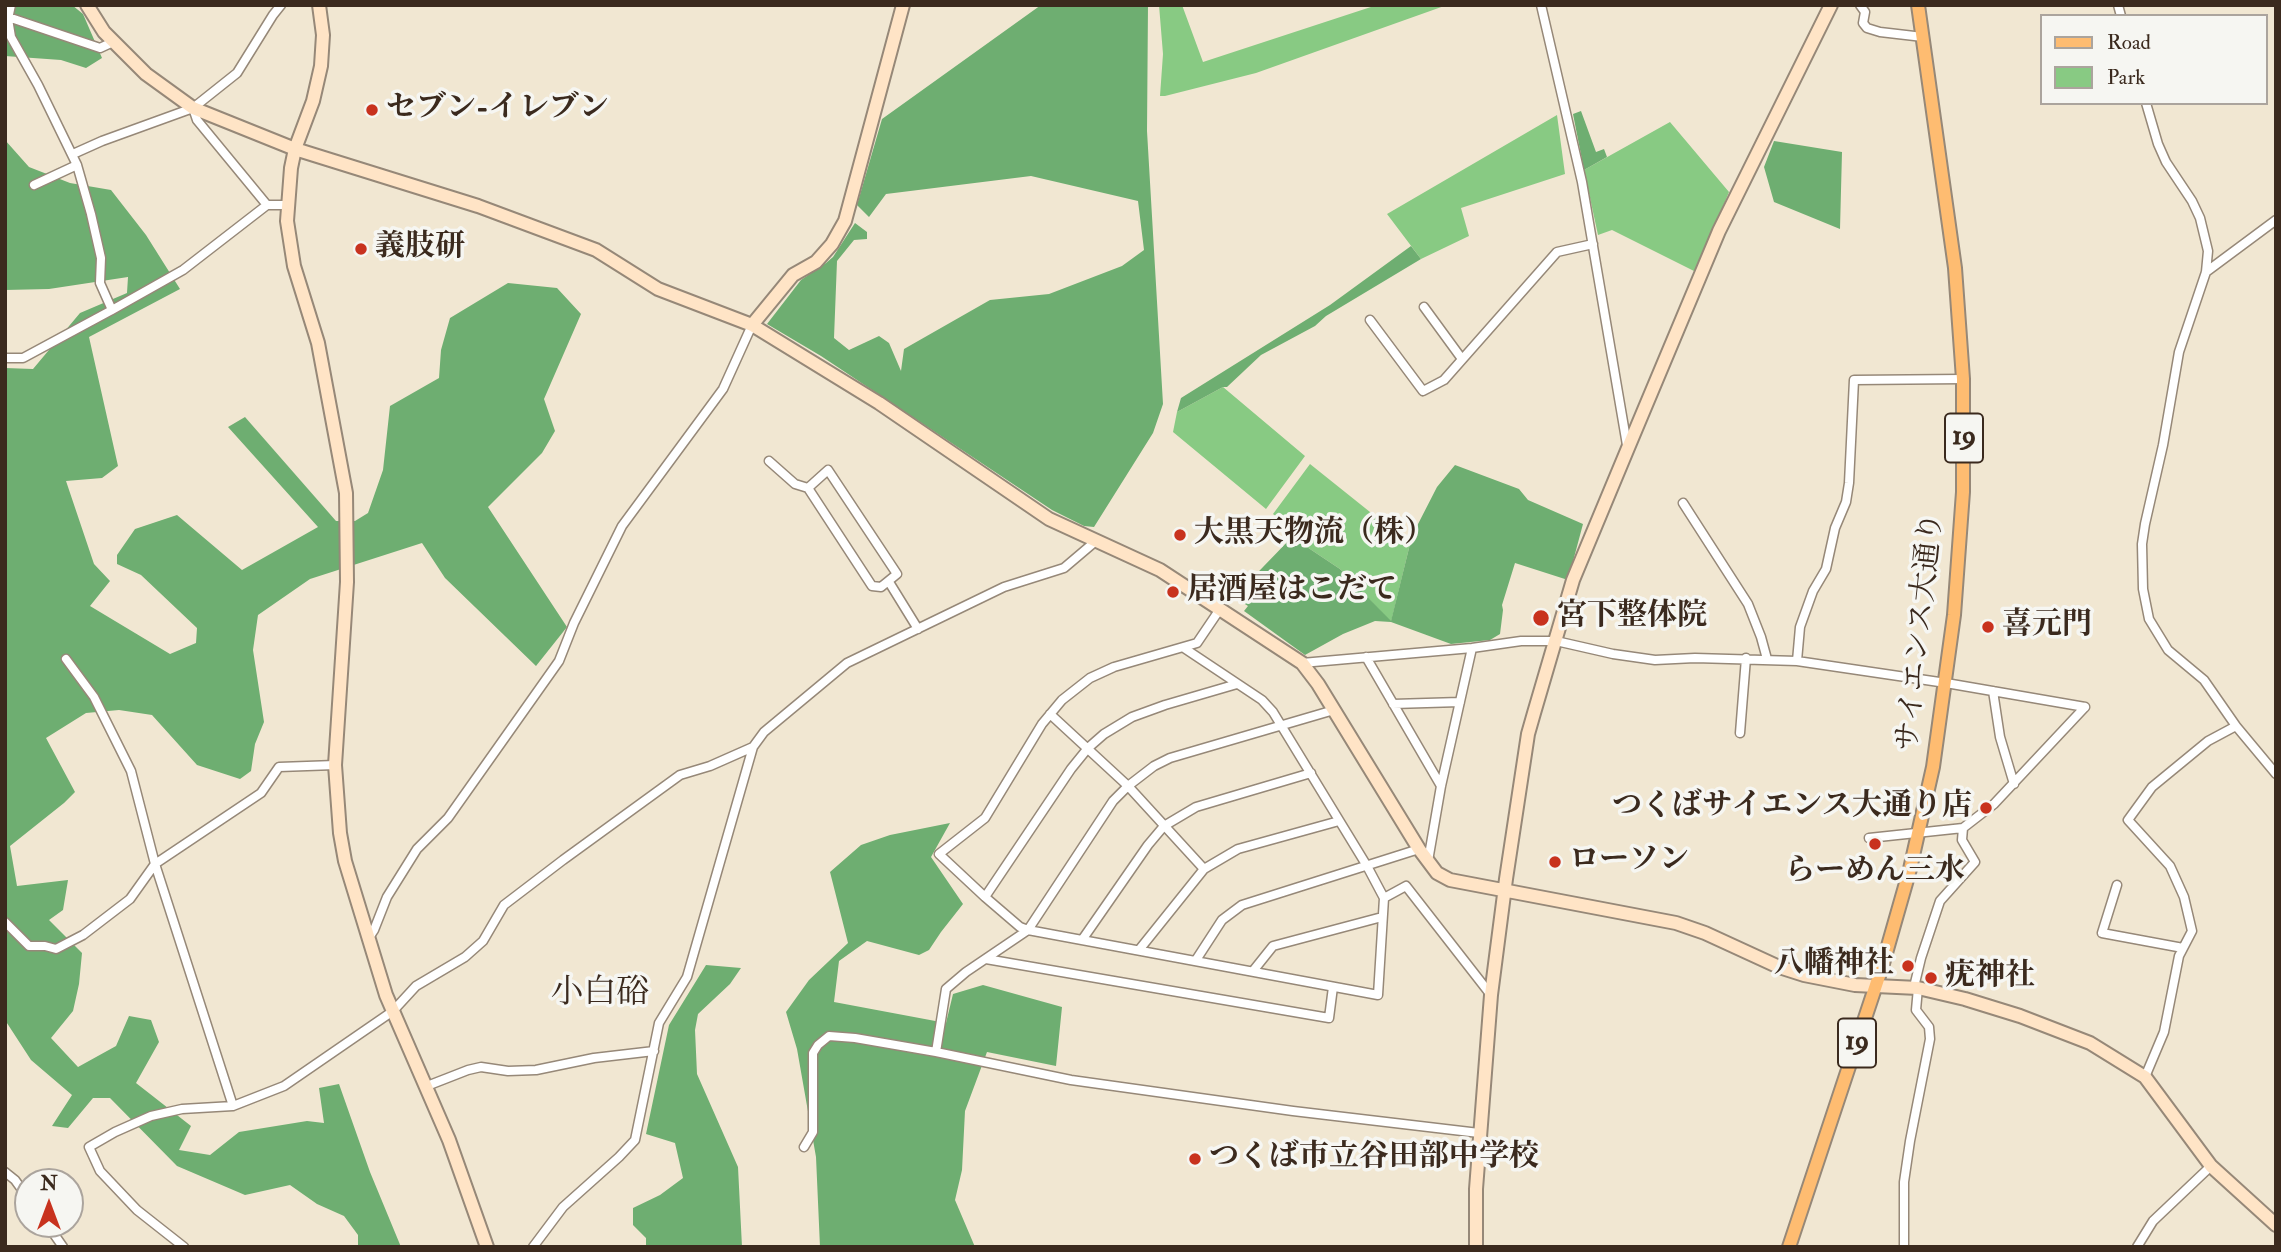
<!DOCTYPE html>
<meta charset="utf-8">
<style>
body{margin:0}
#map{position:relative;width:2281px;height:1252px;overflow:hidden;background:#f1e7d2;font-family:"IM FELL Double Pica",serif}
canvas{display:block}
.frame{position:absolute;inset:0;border:7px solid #3b2a1e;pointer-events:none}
.legend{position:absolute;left:2040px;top:14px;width:228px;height:91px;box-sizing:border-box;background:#f6f6f2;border:2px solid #aba49d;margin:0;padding:9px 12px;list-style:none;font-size:21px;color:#3b2a1e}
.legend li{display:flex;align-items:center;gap:14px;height:35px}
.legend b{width:35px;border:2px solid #aba49d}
.north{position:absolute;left:14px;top:1168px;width:70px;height:70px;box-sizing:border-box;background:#f6f6f2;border:2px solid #aba49d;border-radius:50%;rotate:0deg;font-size:19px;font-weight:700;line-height:28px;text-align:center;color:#3b2a1e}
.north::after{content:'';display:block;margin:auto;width:24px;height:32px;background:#c8321e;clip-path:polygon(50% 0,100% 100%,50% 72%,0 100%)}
</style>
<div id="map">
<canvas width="2281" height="1252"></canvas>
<div class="frame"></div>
<ul class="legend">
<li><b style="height:9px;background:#febc71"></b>Road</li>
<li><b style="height:19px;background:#88ca83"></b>Park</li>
</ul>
<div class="north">N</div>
</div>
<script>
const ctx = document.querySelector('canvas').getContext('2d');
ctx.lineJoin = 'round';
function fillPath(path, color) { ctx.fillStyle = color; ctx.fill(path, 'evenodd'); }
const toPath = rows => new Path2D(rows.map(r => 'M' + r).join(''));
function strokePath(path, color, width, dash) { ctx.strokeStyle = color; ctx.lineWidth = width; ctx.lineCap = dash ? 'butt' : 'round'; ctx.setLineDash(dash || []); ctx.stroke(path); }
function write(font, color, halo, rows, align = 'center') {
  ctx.font = font + ' "IM FELL Double Pica","Noto Serif JP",serif'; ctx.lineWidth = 7; ctx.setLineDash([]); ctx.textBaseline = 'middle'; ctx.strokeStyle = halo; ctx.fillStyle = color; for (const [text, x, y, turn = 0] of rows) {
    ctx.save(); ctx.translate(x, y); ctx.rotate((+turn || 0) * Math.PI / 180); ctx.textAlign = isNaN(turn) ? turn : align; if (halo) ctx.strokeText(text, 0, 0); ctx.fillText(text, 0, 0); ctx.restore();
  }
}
fillPath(toPath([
 [1159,5,1182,5,1203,62,1377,5,1447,5,1256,73,1165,96,1160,96,1163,54],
 [1557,115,1565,174,1461,208,1469,236,1421,259,1387,214],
 [1670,122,1729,192,1696,272,1612,230,1598,235,1584,170],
 [1223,387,1305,456,1266,509,1173,432,1177,412],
 [1310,464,1410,544,1391,622,1340,569,1292,537,1295,532,1273,514]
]), '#88ca83');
fillPath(toPath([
 [23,5,72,5,83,14,102,58,86,68,61,60,5,56,5,7],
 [1041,5,1148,5,1147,131,1163,404,1153,433,1094,527,1084,526,1052,510,821,356,767,324,801,280,826,263,833,257,855,223,867,232,867,239,854,240,837,261,834,338,849,350,879,336,889,343,901,371,904,349,990,300,1049,294,1122,266,1144,250,1138,201,1031,176,886,194,869,217,857,205,882,119],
 [1581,111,1596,152,1604,149,1607,157,1584,170,1573,114],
 [5,140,29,167,70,183,111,190,146,235,180,289,89,337,118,466,102,478,66,481,94,564,110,581,90,606,170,654,196,643,197,628,141,575,117,564,117,555,135,529,177,515,242,570,318,527,228,427,245,417,336,521,355,521,368,513,383,470,390,406,439,378,441,350,450,318,508,283,557,288,581,314,544,399,555,431,542,453,488,507,567,627,536,666,445,578,422,543,310,579,258,615,253,650,264,722,255,744,251,771,240,779,197,765,152,715,119,710,86,713,46,738,75,792,64,803,10,846,17,886,68,880,63,910,49,920,82,953,79,984,73,1011,51,1038,78,1067,116,1046,129,1016,151,1020,159,1042,136,1083,191,1126,179,1150,210,1155,239,1132,307,1121,324,1123,319,1088,339,1084,370,1172,401,1247,358,1247,358,1235,344,1216,317,1204,290,1185,245,1195,177,1166,110,1098,93,1098,68,1128,52,1126,72,1095,31,1060,5,1020,5,368,33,369,80,313,127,293,128,277,49,289,5,290],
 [1774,141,1842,152,1840,229,1774,202,1764,167],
 [1411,246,1421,259,1326,316,1315,326,1261,355,1227,387,1223,387,1177,412,1181,398,1330,305],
 [1455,465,1519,489,1528,500,1583,524,1568,580,1515,563,1502,605,1503,610,1500,634,1490,640,1451,644,1391,622,1375,621,1343,634,1305,655,1244,611,1248,606,1234,597,1292,537,1340,569,1391,621,1410,544,1417,526,1437,487],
 [950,823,931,857,963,904,941,932,929,950,919,955,867,941,839,961,834,1002,946,1023,953,994,983,985,1062,1007,1056,1066,987,1052,965,1111,962,1170,955,1200,975,1247,820,1247,816,1157,797,1049,786,1012,809,980,848,943,830,872,861,845,890,835],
 [706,965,741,968,730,984,698,1014,695,1030,697,1074,738,1167,742,1247,646,1247,646,1238,633,1225,633,1208,660,1195,683,1178,675,1143,646,1134,669,1025]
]), '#6eae71');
const street = toPath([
 [11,5,8,19,11,37,38,85,77,165,91,214,101,258,100,283,112,310,183,270,267,205,287,205],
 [1541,5,1582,182,1627,445],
 [1860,5,1865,12,1863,23,1867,28,1880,32,1923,37],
 [2118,5,2121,16],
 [5,18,14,19,100,48,113,42],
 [2146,103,2158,144,2166,162,2192,201,2200,218,2208,251,2206,272,2179,352,2163,445,2145,524,2142,544,2143,589,2149,619,2168,650,2204,680,2236,726,2276,774],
 [193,108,197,120,267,205],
 [73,154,102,141,193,108,237,73,273,15,281,5],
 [34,185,77,165],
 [2206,272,2276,220],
 [1424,307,1462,359],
 [1370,320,1423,391,1444,380,1557,252,1593,244],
 [5,358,23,358,112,310],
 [769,461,795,484,808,488],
 [828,470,897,574,881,587,872,586,808,488,828,470],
 [1683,503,1748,604,1761,637,1767,659],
 [889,582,918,629],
 [1184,648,1262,700,1273,712,1367,866,1384,898,1378,995,1028,930,1020,927,985,897,939,854,985,818,1042,724,1062,700,1090,678,1114,667,1197,643,1220,609],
 [1366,657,1441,786],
 [66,659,94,697,131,771,155,864,233,1106],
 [1797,661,1800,627,1813,591,1826,569,1835,528,1846,502,1849,483,1854,380,1963,379],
 [1302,663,1472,648,1521,641,1556,641,1613,654,1655,660,1695,658,1797,661,1946,683,2085,707],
 [1993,691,2000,737,2014,784],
 [1393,704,1460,702],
 [1050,714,1128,786,1204,869],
 [1740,733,1746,658],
 [1869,838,1963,828],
 [1428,861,1441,786,1472,648],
 [2117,885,2102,933,2183,948],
 [985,897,1071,769,1088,748,1104,734,1132,717,1165,705,1237,684],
 [1384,898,1406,886,1491,995],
 [5,922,29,946,45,946,56,949,83,935,130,899,155,864,261,793,279,767,335,765],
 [368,939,374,930,387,897,417,849,448,818,559,661,574,623,622,526,723,389,752,325],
 [1082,940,1148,845,1164,826,1196,807,1311,773],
 [1139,950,1204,869,1238,849,1339,821],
 [986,959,1329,1018,1333,987],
 [1196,960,1222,920,1242,905,1419,849],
 [1253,971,1273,946,1382,917],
 [1914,987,1921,958,1940,901,1975,862,1962,840,1963,828,1994,804,2085,707],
 [936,1052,946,989,966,972,1028,930,1113,801,1128,786,1154,766,1170,758,1334,710],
 [2145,1077,2164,1032,2179,956,2192,931,2184,897,2170,866,2128,820,2152,787,2208,741,2236,726],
 [427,1086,468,1070,481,1067,508,1071,536,1070,594,1058,654,1051],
 [804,1147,813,1132,813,1053,818,1045,829,1036,855,1038,936,1052,1071,1080,1293,1111,1479,1133],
 [5,1172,15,1180,28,1198],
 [47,1224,63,1247],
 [184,1247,137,1210,100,1171,89,1147,115,1132,151,1116,182,1109,233,1106,284,1086,393,1011,416,986,465,957,483,941,504,905,563,860,680,775,710,766,753,747,764,732,847,663,1004,587,1064,568,1097,540],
 [533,1247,563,1207,619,1157,635,1140,659,1023,687,977,753,747],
 [1904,1247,1904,1182,1910,1141,1930,1039,1929,1027,1916,1010,1918,988],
 [2137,1247,2153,1221,2211,1166]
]);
const secondary = toPath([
 [87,5,104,32,146,74,193,108,295,149,478,206,596,250,658,289,752,325,879,403,1049,519,1160,570,1302,663,1318,684,1419,849,1437,873,1450,880,1676,923,1705,933,1779,967,1804,975,1855,985,1918,988,1965,999,2020,1016,2090,1043,2145,1077,2211,1166,2276,1225],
 [319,5,323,35,321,66,313,101,295,149,291,168,287,221,294,266,318,343,346,493,347,582,335,765,340,833,345,861,386,995,449,1140,487,1247],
 [752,325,793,275,816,262,832,244,845,221,903,5],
 [1476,1247,1476,1189,1491,995,1506,879,1528,734,1534,713,1573,580,1628,448,1719,231,1831,5]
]);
const primary = toPath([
 [1789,1247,1882,967,1910,869,1933,767,1954,615,1963,492,1963,379,1955,268,1918,5]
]);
strokePath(street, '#968878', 11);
strokePath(secondary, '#968878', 16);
strokePath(primary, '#968878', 16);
strokePath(street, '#fff', 8);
strokePath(secondary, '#ffe4c6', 12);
strokePath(primary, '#febc71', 12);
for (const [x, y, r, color] of [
 [372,110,7,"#c8321e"],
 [361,249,7,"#c8321e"],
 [1180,535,7,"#c8321e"],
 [1173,592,7,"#c8321e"],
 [1541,618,9,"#c8321e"],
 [1988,627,7,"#c8321e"],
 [1986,808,7,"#c8321e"],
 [1875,844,7,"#c8321e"],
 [1555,862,7,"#c8321e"],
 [1908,966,7,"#c8321e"],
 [1931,978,7,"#c8321e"],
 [1195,1159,7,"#c8321e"]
]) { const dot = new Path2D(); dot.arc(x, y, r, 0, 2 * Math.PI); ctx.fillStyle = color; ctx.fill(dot); strokePath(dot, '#f6f6f2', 2.5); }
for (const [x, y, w] of [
 [1964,438,38],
 [1857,1043,38]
]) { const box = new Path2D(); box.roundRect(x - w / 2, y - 24.5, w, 49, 5); ctx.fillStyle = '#f6f6f2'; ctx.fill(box); strokePath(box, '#3b2a1e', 2); }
write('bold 28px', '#3b2a1e', null, [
 ["19",1964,438],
 ["19",1857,1043]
]);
write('bold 30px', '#3b2a1e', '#f6f6f2', [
 ["セブン-イレブン",386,110],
 ["義肢研",375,249],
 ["大黒天物流（株）",1194,535],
 ["居酒屋はこだて",1187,592],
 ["宮下整体院",1557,618],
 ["喜元門",2002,627],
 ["つくばサイエンス大通り店",1972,808,"right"],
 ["ローソン",1569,862],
 ["らーめん三水",1875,873,"center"],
 ["八幡神社",1894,966,"right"],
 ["疣神社",1945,978],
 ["つくば市立谷田部中学校",1209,1159]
], 'left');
write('30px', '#3b2a1e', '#f6f6f2', [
 ["サイエンス大通り",1922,632,-84]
]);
write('33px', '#3b2a1e', '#f6f6f2', [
 ["小白硲",600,995]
]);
</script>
